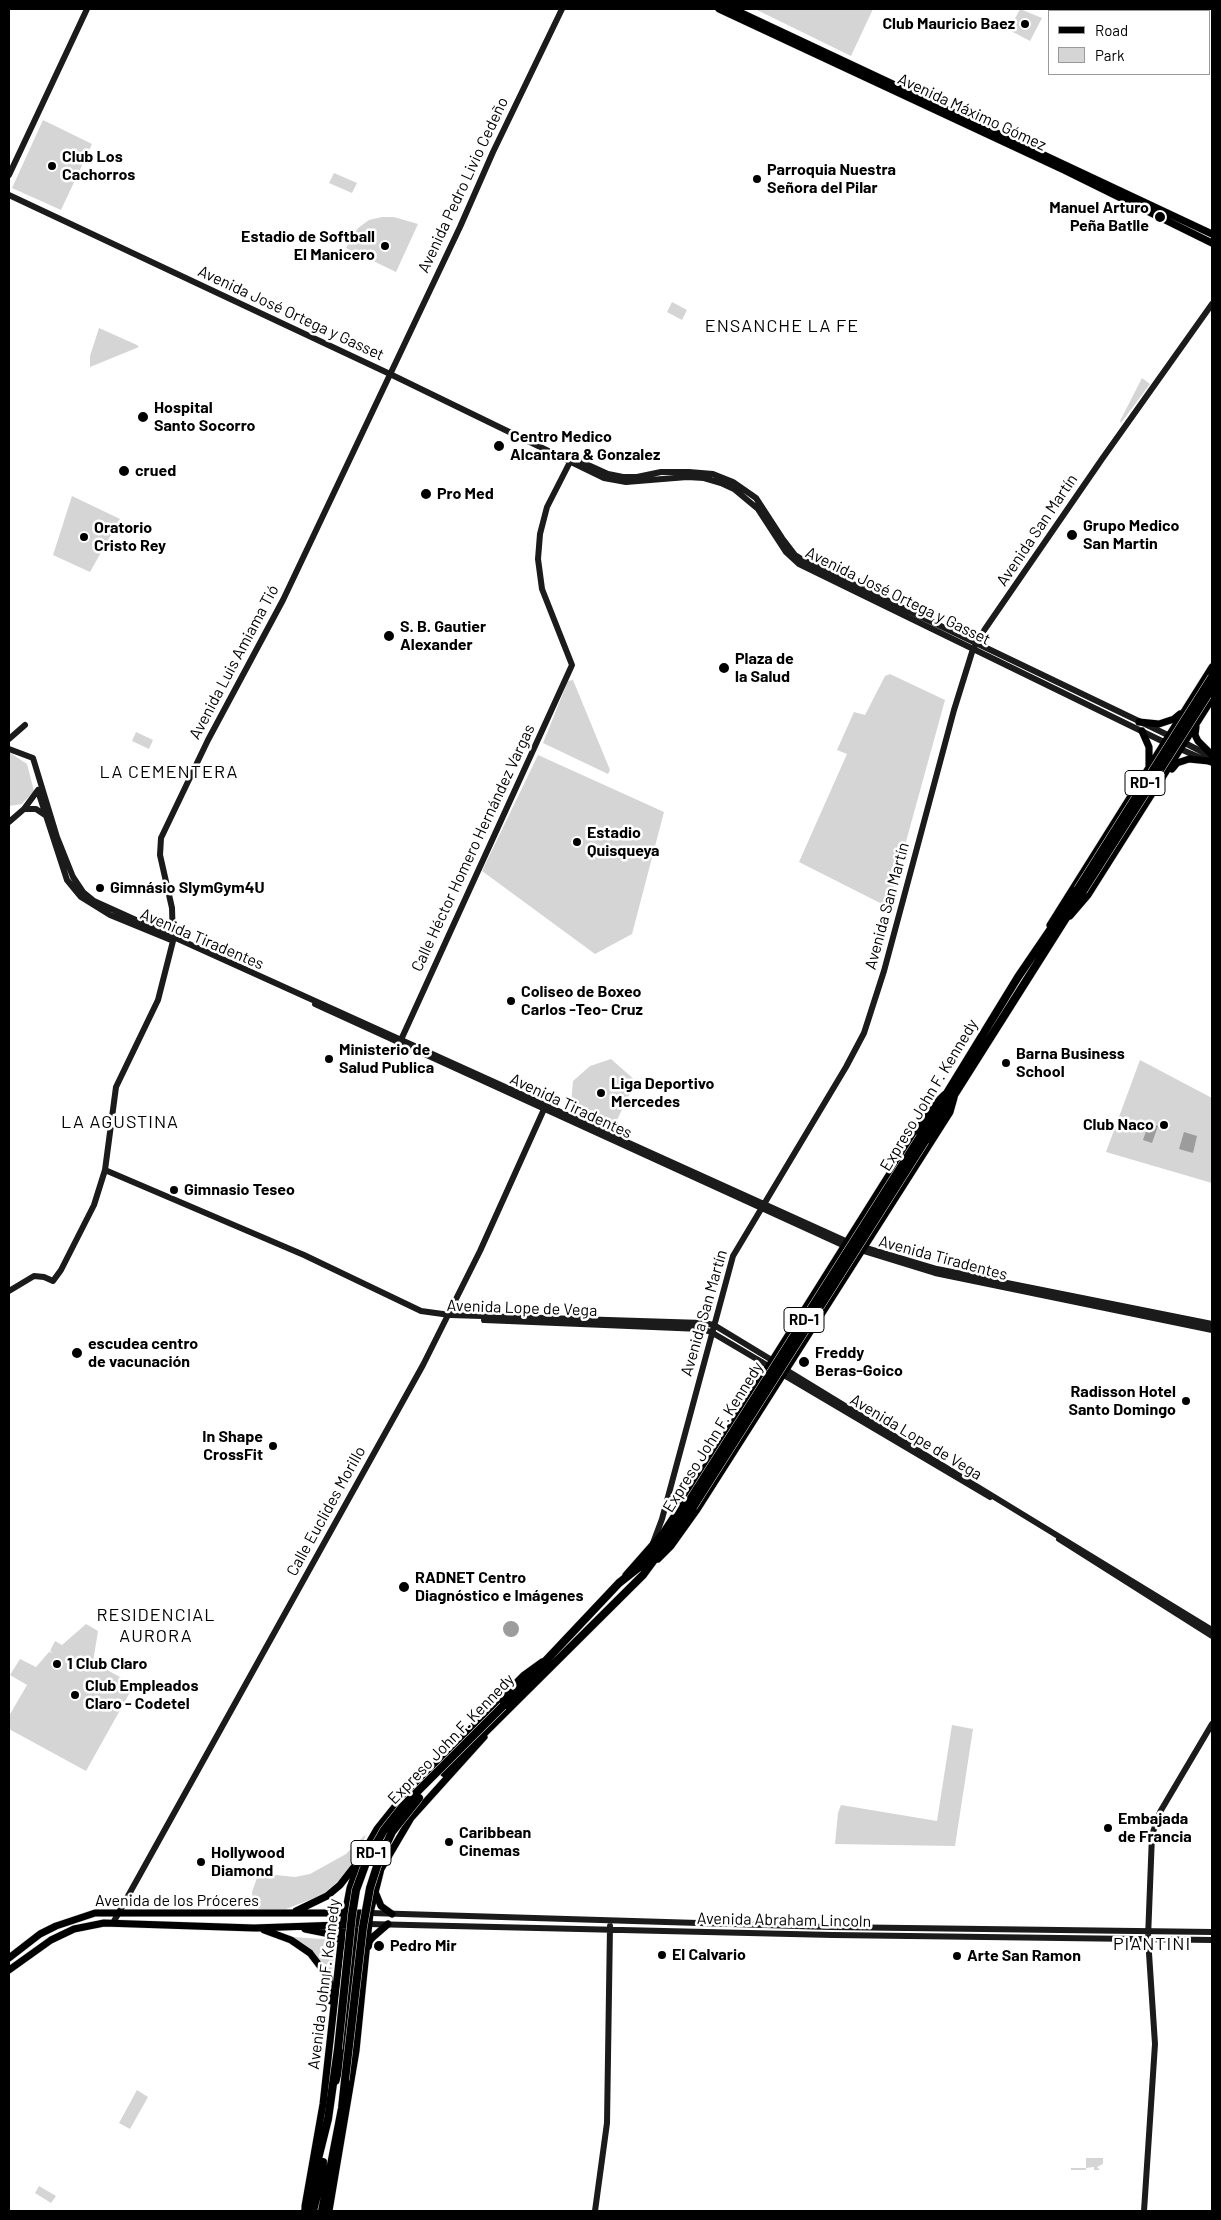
<!DOCTYPE html>
<meta charset="utf-8">
<style>
body{margin:0}
#map{position:relative;width:1221px;height:2220px;overflow:hidden;background:#fff;font-family:Barlow,sans-serif}
canvas{display:block}
.frame{position:absolute;inset:0;border:10px solid #000;pointer-events:none}
.legend{position:absolute;left:1048px;top:10px;width:162px;height:65px;box-sizing:border-box;background:#fff;border:1px solid #999;margin:0;padding:6px 9px;list-style:none;font-size:15px;color:#000}
.legend li{display:flex;align-items:center;gap:10px;height:25px}
.legend b{width:25px;border:1px solid #999}
</style>
<div id="map">
<canvas width="1221" height="2220"></canvas>
<div class="frame"></div>
<ul class="legend">
<li><b style="height:6px;background:#000"></b>Road</li>
<li><b style="height:14px;background:#d5d5d5"></b>Park</li>
</ul>
</div>
<script>
const ctx = document.querySelector('canvas').getContext('2d');
ctx.lineJoin = 'round';
function fillPath(path, color) { ctx.fillStyle = color; ctx.fill(path, 'evenodd'); }
const toPath = rows => new Path2D(rows.map(r => 'M' + r).join(''));
function strokePath(path, color, width, dash) { ctx.strokeStyle = color; ctx.lineWidth = width; ctx.lineCap = dash ? 'butt' : 'round'; ctx.setLineDash(dash || []); ctx.stroke(path); }
function write(font, color, halo, rows, align = 'center') {
  ctx.font = font + ' Barlow,sans-serif'; ctx.lineWidth = 5; ctx.setLineDash([]); ctx.textBaseline = 'middle'; ctx.strokeStyle = halo; ctx.fillStyle = color; for (const [text, x, y, turn = 0] of rows) {
    ctx.save(); ctx.translate(x, y); ctx.rotate((+turn || 0) * Math.PI / 180); ctx.textAlign = isNaN(turn) ? turn : align; if (halo) ctx.strokeText(text, 0, 0); ctx.fillText(text, 0, 0); ctx.restore();
  }
}
fillPath(toPath([
 [755,9,873,9,851,56],
 [1020,9,1042,18,1030,41,1009,30],
 [43,120,92,144,61,210,12,188],
 [334,173,357,183,352,193,329,183],
 [382,217,394,217,418,224,396,272,346,248,358,228,369,220],
 [672,302,687,310,682,320,667,312],
 [99,328,137,345,139,347,90,367,90,356],
 [1142,378,1150,384,1121,423,1120,421],
 [72,496,120,519,90,572,53,555],
 [890,674,945,700,888,907,799,862,847,754,837,750,854,712,865,715,885,676],
 [573,680,610,770,608,774,543,743,568,681],
 [136,732,153,740,149,749,132,741],
 [9,752,27,764,34,791,22,804,9,806],
 [538,755,664,812,632,934,595,954,482,871],
 [611,1059,636,1081,615,1124,571,1105,573,1081,590,1066],
 [1140,1060,1212,1098,1212,1183,1106,1152],
 [86,1624,98,1631,93,1662,134,1685,86,1771,9,1729,9,1716,27,1685,10,1675,20,1659,36,1667,49,1652,53,1653,50,1651,55,1641,62,1645],
 [952,1725,973,1729,955,1846,835,1844,838,1813,841,1805,937,1821],
 [366,1834,360,1851,345,1875,322,1895,286,1909,268,1911,254,1907,252,1892,257,1878,266,1874,295,1877,310,1874,346,1854],
 [293,1937,336,1940,331,1979,315,1954],
 [137,2090,148,2097,130,2129,119,2123],
 [1086,2158,1103,2158,1103,2164,1097,2167,1100,2170,1094,2170,1094,2167,1086,2168,1086,2170,1071,2170,1071,2168,1086,2168],
 [39,2186,56,2196,51,2203,35,2193]
]), '#d5d5d5');
fillPath(toPath([
 [1149,1123,1158,1126,1152,1143,1143,1140],
 [1184,1132,1197,1136,1193,1153,1179,1149],
 '503 1629a8 8 0 1 1 16 0a8 8 0 1 1-16 0Z'
]), '#9c9c9c');
const primary = toPath([
 [719,9,1064,170,1212,243],
 [733,9,1212,234],
 [1139,722,1159,724,1174,719,1180,714],
 [1196,727,1195,735,1198,741,1212,755],
 [1142,731,1149,747,1149,766],
 [1172,769,1177,763,1189,759,1209,761],
 [1070,916,1088,895,1212,699],
 [1050,925,1212,667],
 [658,1559,671,1546,696,1511,950,1112,954,1098],
 [626,1575,663,1533,679,1509,931,1108,944,1095],
 [376,1894,381,1906,392,1914],
 [296,1911,327,1896,340,1885,354,1867],
 [305,1929,330,1934,344,1942],
 [264,1930,291,1940,310,1953,329,1978,331,2001],
 [368,1947,373,1937,388,1924],
 [9,1958,40,1934,56,1926,95,1913,369,1913],
 [9,1970,51,1940,74,1929,104,1923,254,1928,368,1924],
 [336,2081,344,2051,357,1913],
 [305,2206,323,2104,343,1925,350,1888,362,1855,377,1829,401,1799,524,1675,542,1662],
 [329,2211,356,2051,370,1913,381,1869,411,1818,484,1737]
]);
const highway = toPath([
 [920,1137,1018,977,1078,889],
 [925,1141,1083,891],
 [503,1706,619,1583,643,1564,668,1534,688,1503],
 [444,1773,643,1575,693,1507],
 [305,2211,328,2119,338,2049],
 [313,2211,322,2175,323,2162],
 [322,2211,342,2108,345,2080]
]);
strokePath(primary, '#dbdbdb', 8);
strokePath(highway, '#dbdbdb', 9);
strokePath(toPath([
 [9,175,87,9],
 [9,195,390,374,604,478,626,482,687,477,704,478,721,483,734,489,758,509,786,552,799,564,1168,744],
 [562,456,577,460,608,474,623,477,637,477,661,472,689,472,713,474,733,482,756,498,782,538,795,555,803,560,1172,737],
 [9,739,25,725],
 [1181,741,1212,757],
 [1178,748,1212,763],
 [9,749,33,758,57,837,73,877,83,892,94,901,850,1243],
 [39,794,67,880,81,897,110,915,171,940],
 [24,809,36,809,45,815],
 [9,822,24,809,38,790],
 [315,1004,847,1247],
 [400,1042,572,665,542,589,538,559,540,534,547,507,571,460],
 [105,1170,304,1255,421,1311,450,1315,703,1323,714,1325,775,1362],
 [860,1246,937,1269,1212,1324],
 [857,1249,935,1273,1212,1330],
 [9,1291,34,1276,44,1277,53,1281,61,1270,94,1205,105,1170,116,1087,158,1000,173,941,172,908,160,855,161,838,208,740,283,600,460,227,493,152,562,9],
 [484,1320,701,1329,711,1332,990,1497],
 [783,1368,1212,1630],
 [1059,1539,1212,1636],
 [653,1543,662,1519,733,1256,846,1067,864,1033,884,971,954,710,973,649,985,629,1102,459,1212,304],
 [370,1913,830,1927,1212,1932],
 [113,1923,423,1365,480,1251,545,1107],
 [368,1924,833,1935,1212,1940],
 [595,2211,607,2123,610,1926],
 [1144,2211,1155,2044,1148,1938,1152,1835,1160,1812,1212,1724]
]), '#1b1b1b', 6);
strokePath(primary, '#000', 7);
strokePath(highway, '#000', 8);
const highwayBridge = toPath([
 [1078,889,1212,677],
 [1083,891,1212,688],
 [688,1503,920,1137],
 [693,1507,925,1141],
 [338,2049,352,1915,356,1890,367,1860,384,1830,403,1806,503,1706],
 [345,2080,363,1927,370,1888,379,1860,392,1832,419,1798]
]);
strokePath(highwayBridge, '#dbdbdb', 9, []);
strokePath(highwayBridge, '#000', 8);
for (const [x, y, r, color] of [
 [1025,24,5,"#000"],
 [52,166,5,"#000"],
 [757,179,5,"#000"],
 [1160,217,6,"#000"],
 [385,246,5,"#000"],
 [143,417,6,"#000"],
 [499,446,6,"#000"],
 [124,471,6,"#000"],
 [426,494,6,"#000"],
 [1072,535,6,"#000"],
 [84,537,5,"#000"],
 [389,636,6,"#000"],
 [724,668,6,"#000"],
 [577,842,5,"#000"],
 [100,888,5,"#000"],
 [511,1001,5,"#000"],
 [329,1059,5,"#000"],
 [1006,1063,5,"#000"],
 [601,1093,5,"#000"],
 [1164,1125,5,"#000"],
 [174,1190,5,"#000"],
 [77,1353,6,"#000"],
 [804,1362,6,"#000"],
 [1186,1401,5,"#000"],
 [273,1446,5,"#000"],
 [404,1587,6,"#000"],
 [57,1664,5,"#000"],
 [75,1695,5,"#000"],
 [1108,1828,5,"#000"],
 [449,1842,5,"#000"],
 [201,1862,5,"#000"],
 [379,1946,6,"#000"],
 [662,1955,5,"#000"],
 [957,1956,5,"#000"]
]) { const dot = new Path2D(); dot.arc(x, y, r, 0, 2 * Math.PI); ctx.fillStyle = color; ctx.fill(dot); strokePath(dot, '#fff', 2); }
for (const [x, y, w] of [
 [1145,783,40],
 [804,1320,40],
 [371,1853,40]
]) { const box = new Path2D(); box.roundRect(x - w / 2, y - 12.5, w, 25, 4); ctx.fillStyle = '#fff'; ctx.fill(box); strokePath(box, '#000', 1); }
write('bold 15px', '#000', null, [
 ["RD-1",1145,783],
 ["RD-1",804,1320],
 ["RD-1",371,1853]
]);
write('bold 16px', '#000', '#fff', [
 ["Club Mauricio Baez",1015,24,"right"],
 ["Club Los",62,157],
 ["Cachorros",62,175],
 ["Parroquia Nuestra",767,170],
 ["Señora del Pilar",767,188],
 ["Manuel Arturo",1149,208,"right"],
 ["Peña Batlle",1149,226,"right"],
 ["Estadio de Softball",375,237,"right"],
 ["El Manicero",375,255,"right"],
 ["Hospital",154,408],
 ["Santo Socorro",154,426],
 ["Centro Medico",510,437],
 ["Alcantara & Gonzalez",510,455],
 ["crued",135,471],
 ["Pro Med",437,494],
 ["Grupo Medico",1083,526],
 ["San Martin",1083,544],
 ["Oratorio",94,528],
 ["Cristo Rey",94,546],
 ["S. B. Gautier",400,627],
 ["Alexander",400,645],
 ["Plaza de",735,659],
 ["la Salud",735,677],
 ["Estadio",587,833],
 ["Quisqueya",587,851],
 ["Gimnásio SlymGym4U",110,888],
 ["Coliseo de Boxeo",521,992],
 ["Carlos -Teo- Cruz",521,1010],
 ["Ministerio de",339,1050],
 ["Salud Publica",339,1068],
 ["Barna Business",1016,1054],
 ["School",1016,1072],
 ["Liga Deportivo",611,1084],
 ["Mercedes",611,1102],
 ["Club Naco",1154,1125,"right"],
 ["Gimnasio Teseo",184,1190],
 ["escudea centro",88,1344],
 ["de vacunación",88,1362],
 ["Freddy",815,1353],
 ["Beras-Goico",815,1371],
 ["Radisson Hotel",1176,1392,"right"],
 ["Santo Domingo",1176,1410,"right"],
 ["In Shape",263,1437,"right"],
 ["CrossFit",263,1455,"right"],
 ["RADNET Centro",415,1578],
 ["Diagnóstico e Imágenes",415,1596],
 ["1 Club Claro",67,1664],
 ["Club Empleados",85,1686],
 ["Claro - Codetel",85,1704],
 ["Embajada",1118,1819],
 ["de Francia",1118,1837],
 ["Caribbean",459,1833],
 ["Cinemas",459,1851],
 ["Hollywood",211,1853],
 ["Diamond",211,1871],
 ["Pedro Mir",390,1946],
 ["El Calvario",672,1955],
 ["Arte San Ramon",967,1956]
], 'left');
write('16px', '#000', '#fff', [
 ["Avenida Máximo Gómez",972,112,25],
 ["Avenida Pedro Livio Cedeño",463,185,-65],
 ["Avenida José Ortega y Gasset",291,313,25],
 ["Avenida San Martín",1037,530,-56],
 ["Avenida José Ortega y Gasset",898,596,26],
 ["Avenida Luis Amiama Tió",234,662,-62],
 ["Calle Héctor Homero Hernández Vargas",473,848,-65],
 ["Avenida San Martín",887,906,-75],
 ["Avenida Tiradentes",202,939,23],
 ["Expreso John F. Kennedy",929,1095,-59],
 ["Avenida Tiradentes",571,1106,25],
 ["Avenida Tiradentes",943,1258,15],
 ["Avenida Lope de Vega",522,1308,2],
 ["Avenida San Martín",704,1313,-74],
 ["Expreso John F. Kennedy",713,1437,-58],
 ["Avenida Lope de Vega",916,1437,31],
 ["Calle Euclides Morillo",326,1511,-61],
 ["Expreso John F. Kennedy",451,1739,-46],
 ["Avenida de los Próceres",177,1901],
 ["Avenida Abraham Lincoln",784,1920,1],
 ["Avenida John F. Kennedy",324,1984,-83]
]);
ctx.letterSpacing = '1px';
write('18px', '#000', '#fff', [
 ["ENSANCHE LA FE",782,326],
 ["LA CEMENTERA",169,772],
 ["LA AGUSTINA",120,1122],
 ["RESIDENCIAL",156,1615],
 ["AURORA",156,1636],
 ["PIANTINI",1152,1944]
]);
ctx.letterSpacing = '0px';
</script>
